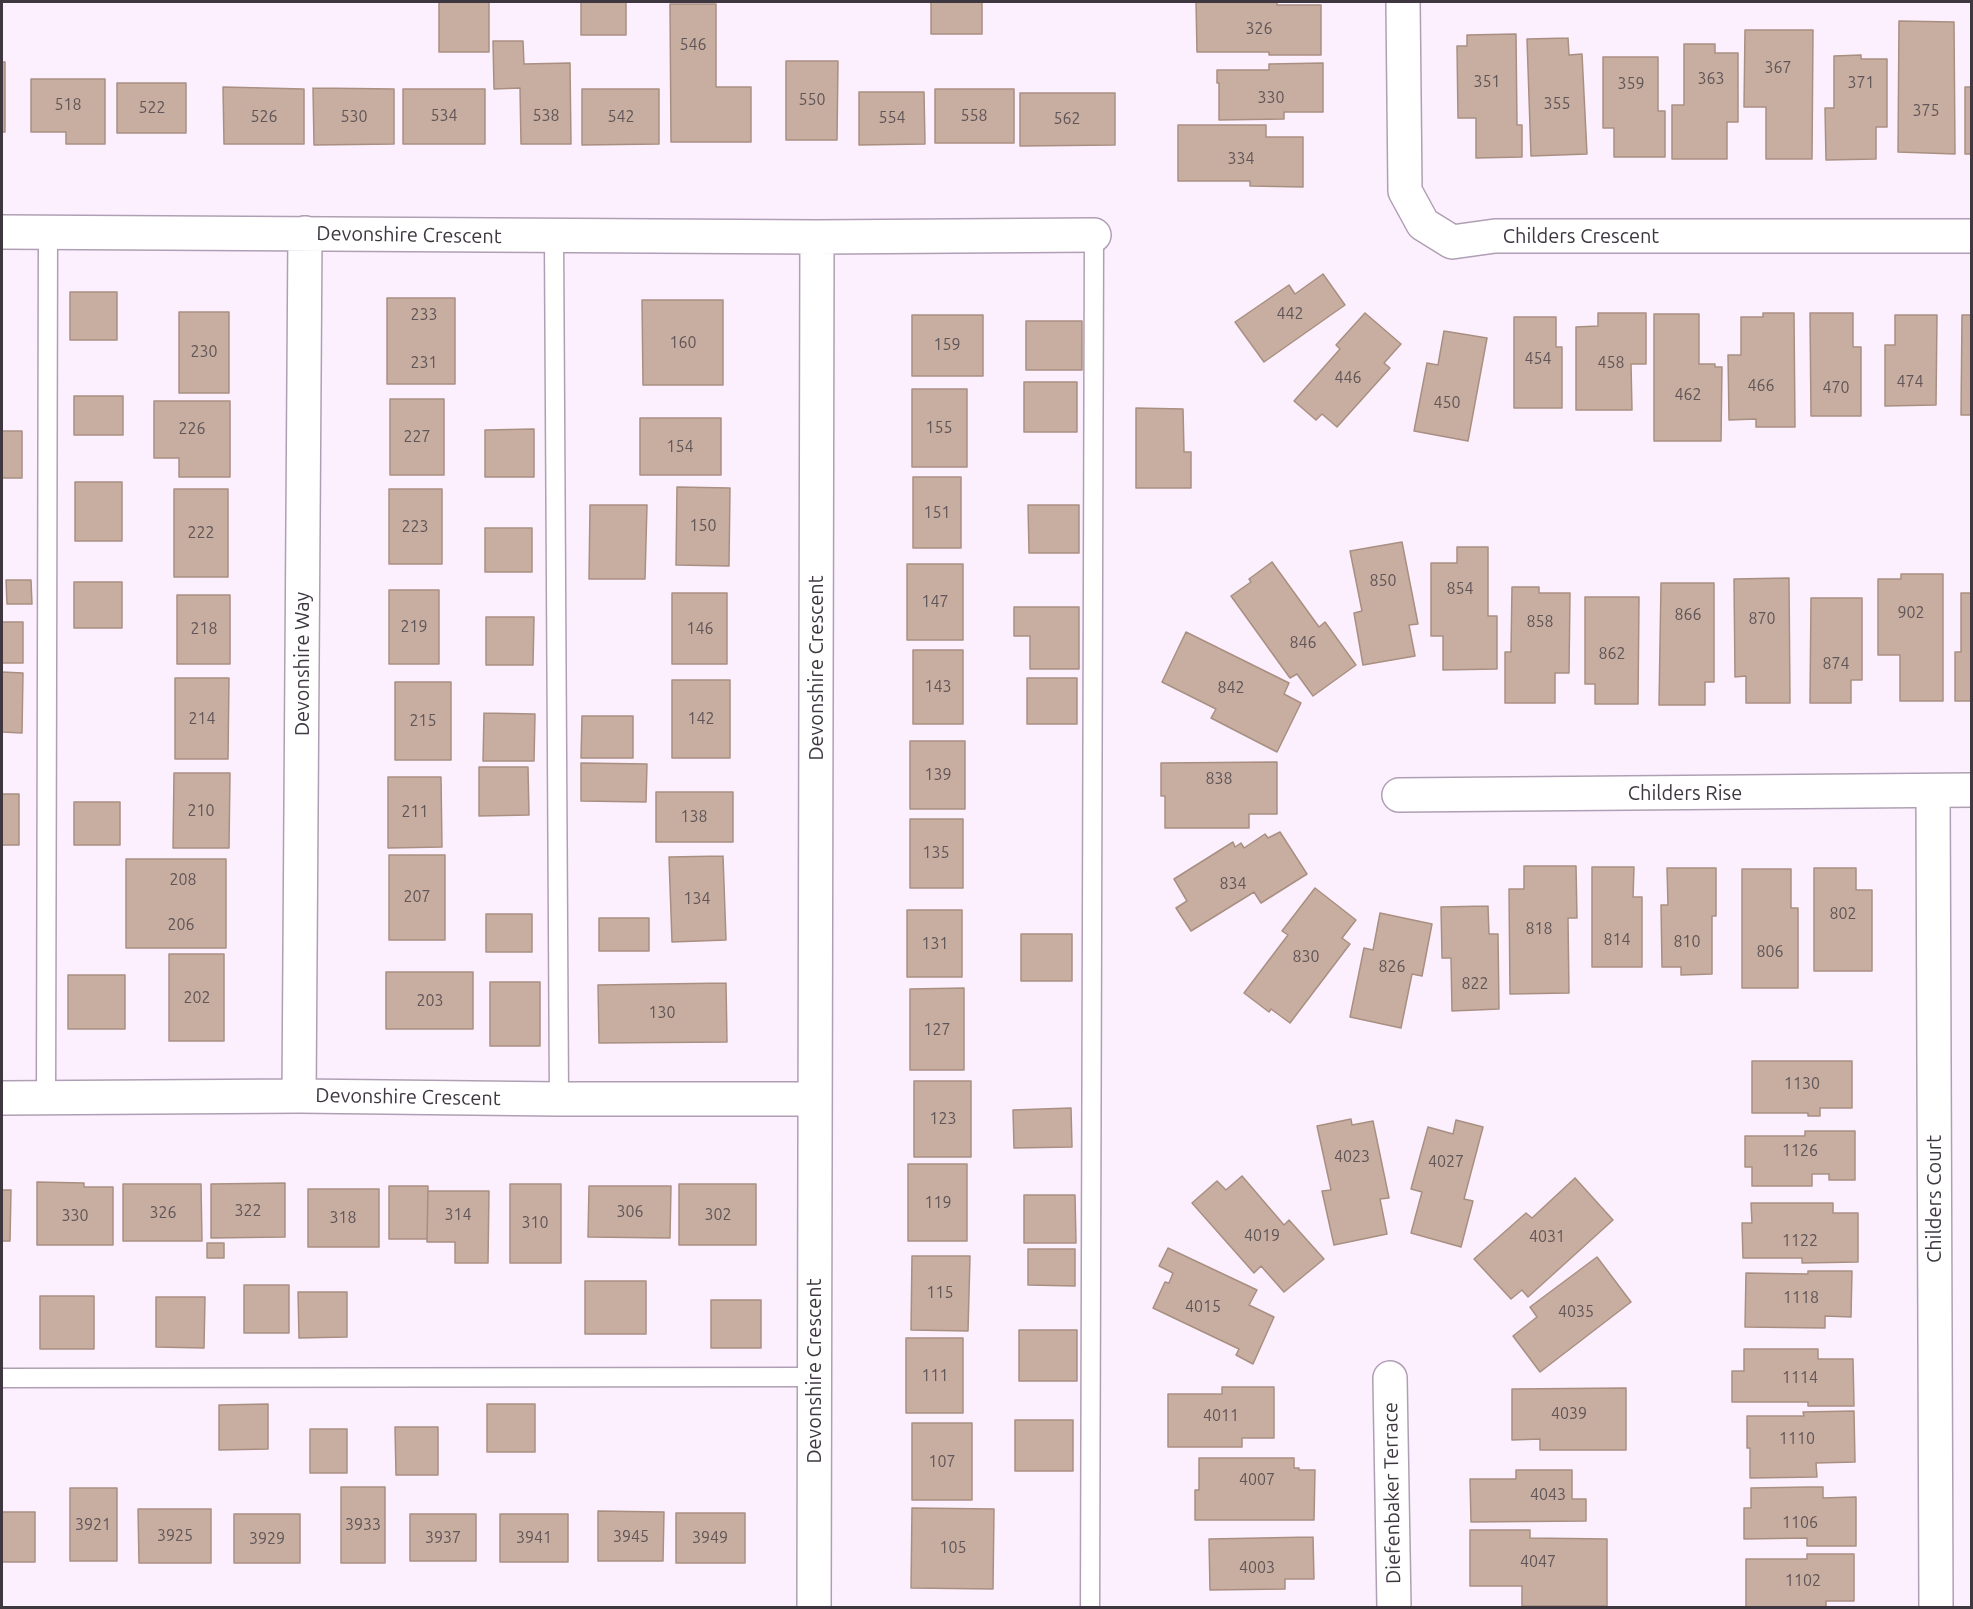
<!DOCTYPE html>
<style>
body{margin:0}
#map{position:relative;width:1973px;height:1609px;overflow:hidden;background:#fcf0fe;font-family:Ubuntu,sans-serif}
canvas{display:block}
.frame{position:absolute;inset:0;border:3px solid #3e3740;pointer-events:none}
</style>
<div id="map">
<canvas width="1973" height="1609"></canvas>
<div class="frame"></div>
</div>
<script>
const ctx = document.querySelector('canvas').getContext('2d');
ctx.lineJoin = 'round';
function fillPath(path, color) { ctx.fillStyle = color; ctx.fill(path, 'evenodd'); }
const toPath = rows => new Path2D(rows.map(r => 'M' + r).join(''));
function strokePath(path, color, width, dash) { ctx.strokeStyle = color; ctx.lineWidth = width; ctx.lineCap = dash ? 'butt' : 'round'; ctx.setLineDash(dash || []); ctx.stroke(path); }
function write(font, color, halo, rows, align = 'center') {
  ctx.font = font + ' Ubuntu,sans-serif'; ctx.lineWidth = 5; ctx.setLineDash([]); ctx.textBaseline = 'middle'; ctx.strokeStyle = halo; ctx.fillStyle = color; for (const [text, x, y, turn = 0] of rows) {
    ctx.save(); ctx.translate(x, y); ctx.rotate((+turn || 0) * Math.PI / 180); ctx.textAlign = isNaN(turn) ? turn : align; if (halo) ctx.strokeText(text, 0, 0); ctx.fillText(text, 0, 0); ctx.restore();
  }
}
const building = toPath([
 [439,2,489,2,489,52,439,52,439,2],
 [581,2,626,2,626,35,581,35,581,2],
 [931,2,982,2,982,34,931,34,931,2],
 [1196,2,1277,2,1277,5,1321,5,1321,55,1269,55,1269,52,1197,52,1196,2],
 [670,4,716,4,716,87,751,87,751,142,671,142,670,4],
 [1899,21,1954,22,1955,154,1898,152,1899,21],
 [1745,30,1813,30,1812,159,1766,159,1766,107,1744,107,1745,30],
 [1516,34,1517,125,1522,125,1522,157,1476,158,1476,118,1458,118,1457,46,1467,46,1467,35,1516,34],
 [1568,38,1569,55,1582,54,1587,154,1531,156,1527,39,1568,38],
 [493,41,523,41,524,64,570,63,571,144,521,144,520,88,494,89,493,41],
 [1684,44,1715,44,1715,53,1738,53,1738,122,1727,122,1727,159,1672,159,1672,105,1684,105,1684,44],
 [1861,55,1861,59,1887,59,1887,127,1876,127,1876,159,1826,160,1825,108,1834,108,1834,56,1861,55],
 [1603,57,1658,57,1658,111,1665,111,1665,157,1614,157,1614,128,1603,128,1603,57],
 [786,61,838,61,837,140,786,140,786,61],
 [2,62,5,62,5,132,2,132,2,62],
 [1323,63,1323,112,1284,112,1284,119,1219,120,1219,83,1217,83,1217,70,1269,70,1269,64,1323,63],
 [31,79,105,79,105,144,66,144,66,132,31,132,31,79],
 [117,83,186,83,186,133,117,133,117,83],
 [223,87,304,89,304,144,224,144,223,87],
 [1965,87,1972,87,1972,154,1965,154,1965,87],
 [313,88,394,89,394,144,314,145,313,88],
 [403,89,485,89,485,144,403,144,403,89],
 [582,89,659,89,659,144,582,145,582,89],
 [935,89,1014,89,1014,143,935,143,935,89],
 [859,92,924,92,925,144,859,145,859,92],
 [1020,93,1115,93,1115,145,1020,146,1020,93],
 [1178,125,1266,125,1266,137,1303,137,1303,187,1250,186,1250,181,1178,181,1178,125],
 [1323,274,1345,305,1264,362,1235,322,1289,285,1295,294,1323,274],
 [70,292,117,292,117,340,70,340,70,292],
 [387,298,455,298,455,384,387,384,387,298],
 [642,300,723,300,723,385,643,385,642,300],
 [179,312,229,312,229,393,179,393,179,312],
 [1365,313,1401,344,1384,363,1390,368,1337,427,1322,414,1316,420,1294,401,1340,349,1336,345,1365,313],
 [1598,313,1646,313,1646,364,1631,364,1632,410,1576,410,1576,327,1598,326,1598,313],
 [1763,313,1794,313,1795,427,1756,427,1756,419,1729,420,1728,355,1741,355,1741,317,1763,317,1763,313],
 [1810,313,1853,313,1853,347,1861,347,1861,416,1811,416,1810,313],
 [1654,314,1699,314,1699,364,1715,364,1715,367,1722,367,1721,441,1654,441,1654,314],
 [912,315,983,315,983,376,912,376,912,315],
 [1895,315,1937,315,1936,405,1885,406,1885,345,1895,345,1895,315],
 [1962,315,1972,315,1972,415,1961,415,1962,315],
 [1514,317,1556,317,1556,347,1562,347,1562,408,1514,408,1514,317],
 [1026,321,1082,321,1082,370,1026,370,1026,321],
 [1444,331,1487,338,1468,441,1414,431,1427,363,1438,365,1444,331],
 [1024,382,1077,382,1077,432,1024,432,1024,382],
 [912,389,967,389,967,467,912,467,912,389],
 [74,396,123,396,123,435,74,435,74,396],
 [390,399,444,399,444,475,390,475,390,399],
 [154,401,230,401,230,477,179,477,179,458,154,458,154,401],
 [1136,408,1183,409,1184,452,1191,452,1191,488,1136,488,1136,408],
 [640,418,721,418,721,475,640,475,640,418],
 [534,429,534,477,485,477,485,430,534,429],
 [2,431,22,431,22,478,2,478,2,431],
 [913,477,961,477,961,548,913,548,913,477],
 [75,482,122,482,122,541,75,541,75,482],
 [677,487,730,488,729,566,676,565,677,487],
 [174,489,228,489,228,577,174,577,174,489],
 [389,489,442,489,442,564,389,564,389,489],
 [590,505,647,505,645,579,589,579,590,505],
 [1028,505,1079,505,1079,553,1029,553,1028,505],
 [485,528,532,528,532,572,485,572,485,528],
 [1402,542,1418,624,1409,625,1415,656,1363,665,1354,613,1362,611,1350,551,1402,542],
 [1457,547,1488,547,1488,616,1497,616,1497,669,1443,670,1443,636,1431,636,1431,563,1457,563,1457,547],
 [1272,562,1319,627,1325,622,1356,665,1313,696,1297,674,1290,678,1231,596,1251,582,1249,579,1272,562],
 [907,564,963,564,963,640,907,640,907,564],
 [1901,574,1943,574,1943,701,1900,701,1900,655,1878,655,1878,579,1901,579,1901,574],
 [1789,578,1790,703,1746,703,1746,676,1735,677,1734,579,1789,578],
 [6,580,31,580,32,604,7,604,6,580],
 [74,582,122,582,122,628,74,628,74,582],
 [1661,583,1714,583,1714,682,1705,682,1705,705,1659,705,1661,583],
 [1512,587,1539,587,1539,593,1570,593,1569,673,1555,673,1555,703,1505,703,1505,652,1511,652,1512,587],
 [389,590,439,590,439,664,389,664,389,590],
 [672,593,727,593,727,664,672,664,672,593],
 [1961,593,1972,593,1972,701,1955,701,1955,652,1961,652,1961,593],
 [177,595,230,595,230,664,177,664,177,595],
 [1585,597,1639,597,1638,704,1595,704,1595,684,1585,684,1585,597],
 [1811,598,1862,598,1862,680,1851,680,1851,703,1810,703,1811,598],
 [1014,607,1079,607,1079,669,1030,669,1030,636,1014,636,1014,607],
 [486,617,534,617,533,665,486,665,486,617],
 [2,622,23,622,23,663,2,663,2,622],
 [1186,632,1289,683,1284,694,1301,703,1277,752,1211,718,1216,709,1162,682,1186,632],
 [913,650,963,650,963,724,913,724,913,650],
 [2,672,23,673,22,733,2,732,2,672],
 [175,678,229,678,228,759,175,759,175,678],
 [1027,678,1077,678,1077,724,1027,724,1027,678],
 [672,680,730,680,730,758,672,758,672,680],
 [395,682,451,682,451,760,395,760,395,682],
 [484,713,535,714,534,761,483,761,484,713],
 [582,716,633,716,633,758,581,758,582,716],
 [910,741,965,741,965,809,910,809,910,741],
 [1277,762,1277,814,1249,814,1249,828,1165,828,1165,796,1161,796,1161,763,1277,762],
 [581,763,647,764,646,802,581,801,581,763],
 [479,767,528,767,529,815,479,816,479,767],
 [174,773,230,773,229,848,173,848,174,773],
 [388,777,441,777,442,847,388,848,388,777],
 [656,792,733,792,733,842,656,842,656,792],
 [2,794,19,794,19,845,2,845,2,794],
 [74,802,120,802,120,845,74,845,74,802],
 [910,819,963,819,963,888,910,888,910,819],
 [1280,832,1307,874,1261,903,1254,892,1191,931,1176,908,1187,901,1174,879,1233,842,1235,847,1241,843,1244,848,1265,834,1268,838,1280,832],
 [389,855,445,855,445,940,389,940,389,855],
 [723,856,726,940,672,942,669,857,723,856],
 [126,859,226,859,226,948,126,948,126,859],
 [1524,866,1576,866,1577,918,1568,918,1569,993,1510,994,1509,889,1524,889,1524,866],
 [1592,867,1634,867,1633,897,1642,897,1642,967,1592,967,1592,867],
 [1667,868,1716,868,1716,916,1712,916,1712,974,1681,975,1681,967,1662,967,1661,905,1668,905,1667,868],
 [1814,868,1856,868,1856,890,1872,890,1872,971,1814,971,1814,868],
 [1742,869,1791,869,1791,908,1798,908,1798,988,1742,988,1742,869],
 [1315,888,1356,920,1342,938,1350,944,1290,1023,1271,1009,1269,1012,1244,993,1288,935,1282,931,1315,888],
 [1488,906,1489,934,1498,934,1499,1009,1452,1011,1451,958,1442,958,1441,907,1488,906],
 [907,910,962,910,962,977,907,977,907,910],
 [1380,913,1432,924,1422,976,1412,974,1401,1028,1350,1017,1364,948,1373,950,1380,913],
 [486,914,532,914,532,952,486,952,486,914],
 [599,918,649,918,649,951,599,951,599,918],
 [1021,934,1072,934,1072,981,1021,981,1021,934],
 [169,954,224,954,224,1041,169,1041,169,954],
 [386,972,473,972,473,1029,386,1029,386,972],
 [68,975,125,975,125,1029,68,1029,68,975],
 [490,982,540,982,540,1046,490,1046,490,982],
 [726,983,727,1042,599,1043,598,985,726,983],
 [964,988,964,1070,910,1070,910,989,964,988],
 [1752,1061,1852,1061,1852,1108,1820,1108,1820,1116,1808,1116,1808,1113,1752,1113,1752,1061],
 [914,1081,971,1081,971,1157,914,1157,914,1081],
 [1071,1108,1072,1147,1014,1148,1013,1110,1071,1108],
 [1351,1119,1352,1125,1373,1121,1389,1198,1380,1199,1387,1234,1334,1245,1322,1191,1331,1190,1317,1126,1351,1119],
 [1456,1120,1483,1127,1464,1199,1473,1201,1461,1247,1411,1233,1422,1192,1411,1189,1428,1127,1453,1134,1456,1120],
 [1805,1131,1855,1131,1855,1180,1829,1180,1829,1174,1812,1174,1812,1186,1752,1186,1752,1167,1745,1167,1745,1136,1805,1136,1805,1131],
 [908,1164,967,1164,967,1241,908,1241,908,1164],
 [1242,1176,1284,1225,1289,1220,1324,1259,1284,1292,1261,1266,1254,1273,1192,1203,1217,1181,1226,1190,1242,1176],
 [1575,1178,1613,1220,1528,1297,1522,1290,1511,1299,1474,1259,1526,1213,1532,1218,1575,1178],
 [37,1182,84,1183,84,1187,113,1187,113,1245,37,1245,37,1182],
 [285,1183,285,1237,211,1238,211,1184,285,1183],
 [123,1184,201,1184,202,1241,123,1241,123,1184],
 [510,1184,561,1184,561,1263,510,1263,510,1184],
 [679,1184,756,1184,756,1245,679,1245,679,1184],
 [389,1186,428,1186,427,1239,389,1239,389,1186],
 [589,1186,671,1186,670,1238,588,1237,589,1186],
 [308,1189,379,1189,379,1247,308,1247,308,1189],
 [2,1190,11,1190,10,1241,2,1241,2,1190],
 [428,1191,489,1191,488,1263,455,1263,455,1242,427,1242,428,1191],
 [1024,1195,1075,1195,1076,1243,1024,1243,1024,1195],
 [1751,1203,1833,1203,1833,1213,1858,1213,1858,1262,1802,1263,1802,1258,1743,1258,1742,1223,1752,1223,1751,1203],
 [207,1243,224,1243,224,1258,207,1258,207,1243],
 [1168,1248,1257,1290,1249,1305,1274,1317,1253,1364,1236,1355,1239,1349,1153,1308,1165,1282,1169,1283,1173,1273,1159,1266,1168,1248],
 [1028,1249,1075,1249,1075,1286,1028,1285,1028,1249],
 [912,1256,970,1256,968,1331,911,1330,912,1256],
 [1597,1257,1631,1302,1540,1372,1513,1336,1537,1317,1530,1307,1597,1257],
 [1808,1271,1852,1271,1851,1317,1825,1316,1825,1328,1745,1327,1746,1273,1808,1274,1808,1271],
 [585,1281,646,1281,646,1334,585,1334,585,1281],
 [244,1285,289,1285,289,1333,244,1333,244,1285],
 [298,1292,347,1292,347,1337,299,1338,298,1292],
 [40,1296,94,1296,94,1349,40,1349,40,1296],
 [156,1297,205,1297,204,1348,156,1347,156,1297],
 [711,1300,761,1300,761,1348,711,1348,711,1300],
 [1019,1330,1077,1330,1077,1381,1019,1381,1019,1330],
 [906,1338,963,1338,963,1413,906,1413,906,1338],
 [1744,1349,1818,1349,1818,1359,1853,1359,1854,1406,1808,1406,1808,1402,1732,1402,1732,1371,1744,1371,1744,1349],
 [1222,1387,1274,1387,1274,1438,1242,1438,1242,1447,1168,1447,1168,1394,1222,1394,1222,1387],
 [1626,1388,1626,1450,1540,1450,1540,1439,1512,1440,1512,1389,1626,1388],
 [268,1404,268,1449,219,1450,219,1405,268,1404],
 [487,1404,535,1404,535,1452,487,1452,487,1404],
 [1854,1411,1855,1462,1816,1463,1817,1477,1750,1478,1750,1448,1747,1448,1747,1416,1804,1416,1803,1412,1854,1411],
 [1015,1420,1073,1420,1073,1471,1015,1471,1015,1420],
 [912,1423,972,1423,972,1500,912,1500,912,1423],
 [395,1427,438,1427,438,1475,396,1475,395,1427],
 [310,1429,347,1429,347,1473,310,1473,310,1429],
 [1199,1458,1294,1458,1294,1468,1299,1468,1299,1470,1315,1470,1314,1520,1195,1520,1195,1490,1199,1490,1199,1458],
 [1516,1470,1572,1470,1572,1499,1586,1499,1586,1521,1471,1522,1470,1479,1516,1479,1516,1470],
 [341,1487,385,1487,385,1563,341,1563,341,1487],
 [1809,1487,1823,1487,1823,1498,1856,1497,1856,1546,1807,1546,1807,1538,1744,1539,1744,1508,1751,1508,1751,1488,1809,1487],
 [70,1488,117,1488,117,1561,70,1561,70,1488],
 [912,1508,994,1509,993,1589,911,1588,912,1508],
 [138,1509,211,1509,211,1563,139,1563,138,1509],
 [598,1511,664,1512,663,1561,598,1561,598,1511],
 [2,1512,35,1512,35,1562,2,1562,2,1512],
 [676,1513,745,1513,745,1563,676,1563,676,1513],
 [234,1514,300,1514,300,1563,234,1563,234,1514],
 [410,1514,476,1514,476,1561,410,1561,410,1514],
 [500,1514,568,1514,568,1562,500,1562,500,1514],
 [1470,1530,1530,1530,1530,1538,1607,1539,1607,1606,1522,1606,1522,1586,1470,1586,1470,1530],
 [1313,1537,1314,1579,1285,1579,1285,1589,1210,1590,1209,1539,1313,1537],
 [1807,1554,1854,1554,1854,1601,1826,1601,1826,1608,1746,1608,1746,1559,1807,1559,1807,1554]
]);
fillPath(building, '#c8aea0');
strokePath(building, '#a98f82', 1.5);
const service = toPath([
 [554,237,559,1099],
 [46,1098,48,233],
 [2,1378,814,1377],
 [1090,1608,1094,235]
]);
const minor = toPath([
 [1403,2,1405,191,1423,224,1452,242,1495,236,1972,236],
 [2,232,817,237,1094,235],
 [1933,791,1936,1608],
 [1399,795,1972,790],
 [299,1096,305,233],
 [2,1098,299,1096,559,1099,815,1099],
 [1390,1378,1394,1608],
 [814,1608,817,237]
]);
strokePath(service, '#b09fb4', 21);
strokePath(minor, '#b09fb4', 36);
strokePath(service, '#fff', 18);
strokePath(minor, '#fff', 33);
write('16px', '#605558', null, [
 ["326",1259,29],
 ["546",693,45],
 ["367",1778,68],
 ["363",1711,79],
 ["351",1487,82],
 ["371",1861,83],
 ["359",1631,84],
 ["330",1271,98],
 ["550",812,100],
 ["355",1557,104],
 ["518",68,105],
 ["522",152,108],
 ["375",1926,111],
 ["534",444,116],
 ["538",546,116],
 ["558",974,116],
 ["526",264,117],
 ["530",354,117],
 ["542",621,117],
 ["554",892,118],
 ["562",1067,119],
 ["334",1241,159],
 ["442",1290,314],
 ["233",424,315],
 ["160",683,343],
 ["159",947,345],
 ["230",204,352],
 ["454",1538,359],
 ["231",424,363],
 ["458",1611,363],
 ["446",1348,378],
 ["474",1910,382],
 ["466",1761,386],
 ["470",1836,388],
 ["462",1688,395],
 ["450",1447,403],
 ["155",939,428],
 ["226",192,429],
 ["227",417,437],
 ["154",680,447],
 ["151",937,513],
 ["150",703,526],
 ["223",415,527],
 ["222",201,533],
 ["850",1383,581],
 ["854",1460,589],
 ["147",935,602],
 ["902",1911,613],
 ["866",1688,615],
 ["870",1762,619],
 ["858",1540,622],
 ["219",414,627],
 ["218",204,629],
 ["146",700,629],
 ["846",1303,643],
 ["862",1612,654],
 ["874",1836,664],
 ["143",938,687],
 ["842",1231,688],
 ["214",202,719],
 ["142",701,719],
 ["215",423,721],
 ["139",938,775],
 ["838",1219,779],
 ["210",201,811],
 ["211",415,812],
 ["138",694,817],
 ["135",936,853],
 ["208",183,880],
 ["834",1233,884],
 ["207",417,897],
 ["134",697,899],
 ["802",1843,914],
 ["206",181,925],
 ["818",1539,929],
 ["814",1617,940],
 ["810",1687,942],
 ["131",935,944],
 ["806",1770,952],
 ["830",1306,957],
 ["826",1392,967],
 ["822",1475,984],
 ["202",197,998],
 ["203",430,1001],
 ["130",662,1013],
 ["127",937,1030],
 ["1130",1802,1084],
 ["123",943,1119],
 ["1126",1800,1151],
 ["4023",1352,1157],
 ["4027",1446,1162],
 ["119",938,1203],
 ["322",248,1211],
 ["306",630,1212],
 ["326",163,1213],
 ["314",458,1215],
 ["302",718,1215],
 ["330",75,1216],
 ["318",343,1218],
 ["310",535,1223],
 ["4019",1262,1236],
 ["4031",1547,1237],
 ["1122",1800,1241],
 ["115",940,1293],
 ["1118",1801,1298],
 ["4015",1203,1307],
 ["4035",1576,1312],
 ["111",935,1376],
 ["1114",1800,1378],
 ["4039",1569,1414],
 ["4011",1221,1416],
 ["1110",1797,1439],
 ["107",942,1462],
 ["4007",1257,1480],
 ["4043",1548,1495],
 ["1106",1800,1523],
 ["3921",93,1525],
 ["3933",363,1525],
 ["3925",175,1536],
 ["3945",631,1537],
 ["3937",443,1538],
 ["3941",534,1538],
 ["3949",710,1538],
 ["3929",267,1539],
 ["105",953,1548],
 ["4047",1538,1562],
 ["4003",1257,1568],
 ["1102",1803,1581]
]);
write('20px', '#3e3740', '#fff', [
 ["Devonshire Crescent",409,235,1],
 ["Childers Crescent",1581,236],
 ["Devonshire Way",302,664,-90],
 ["Devonshire Crescent",816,668,-90],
 ["Childers Rise",1685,793],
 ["Devonshire Crescent",408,1097,1],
 ["Childers Court",1934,1199,-90],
 ["Devonshire Crescent",814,1371,-90],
 ["Diefenbaker Terrace",1392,1493,-91]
]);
</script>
